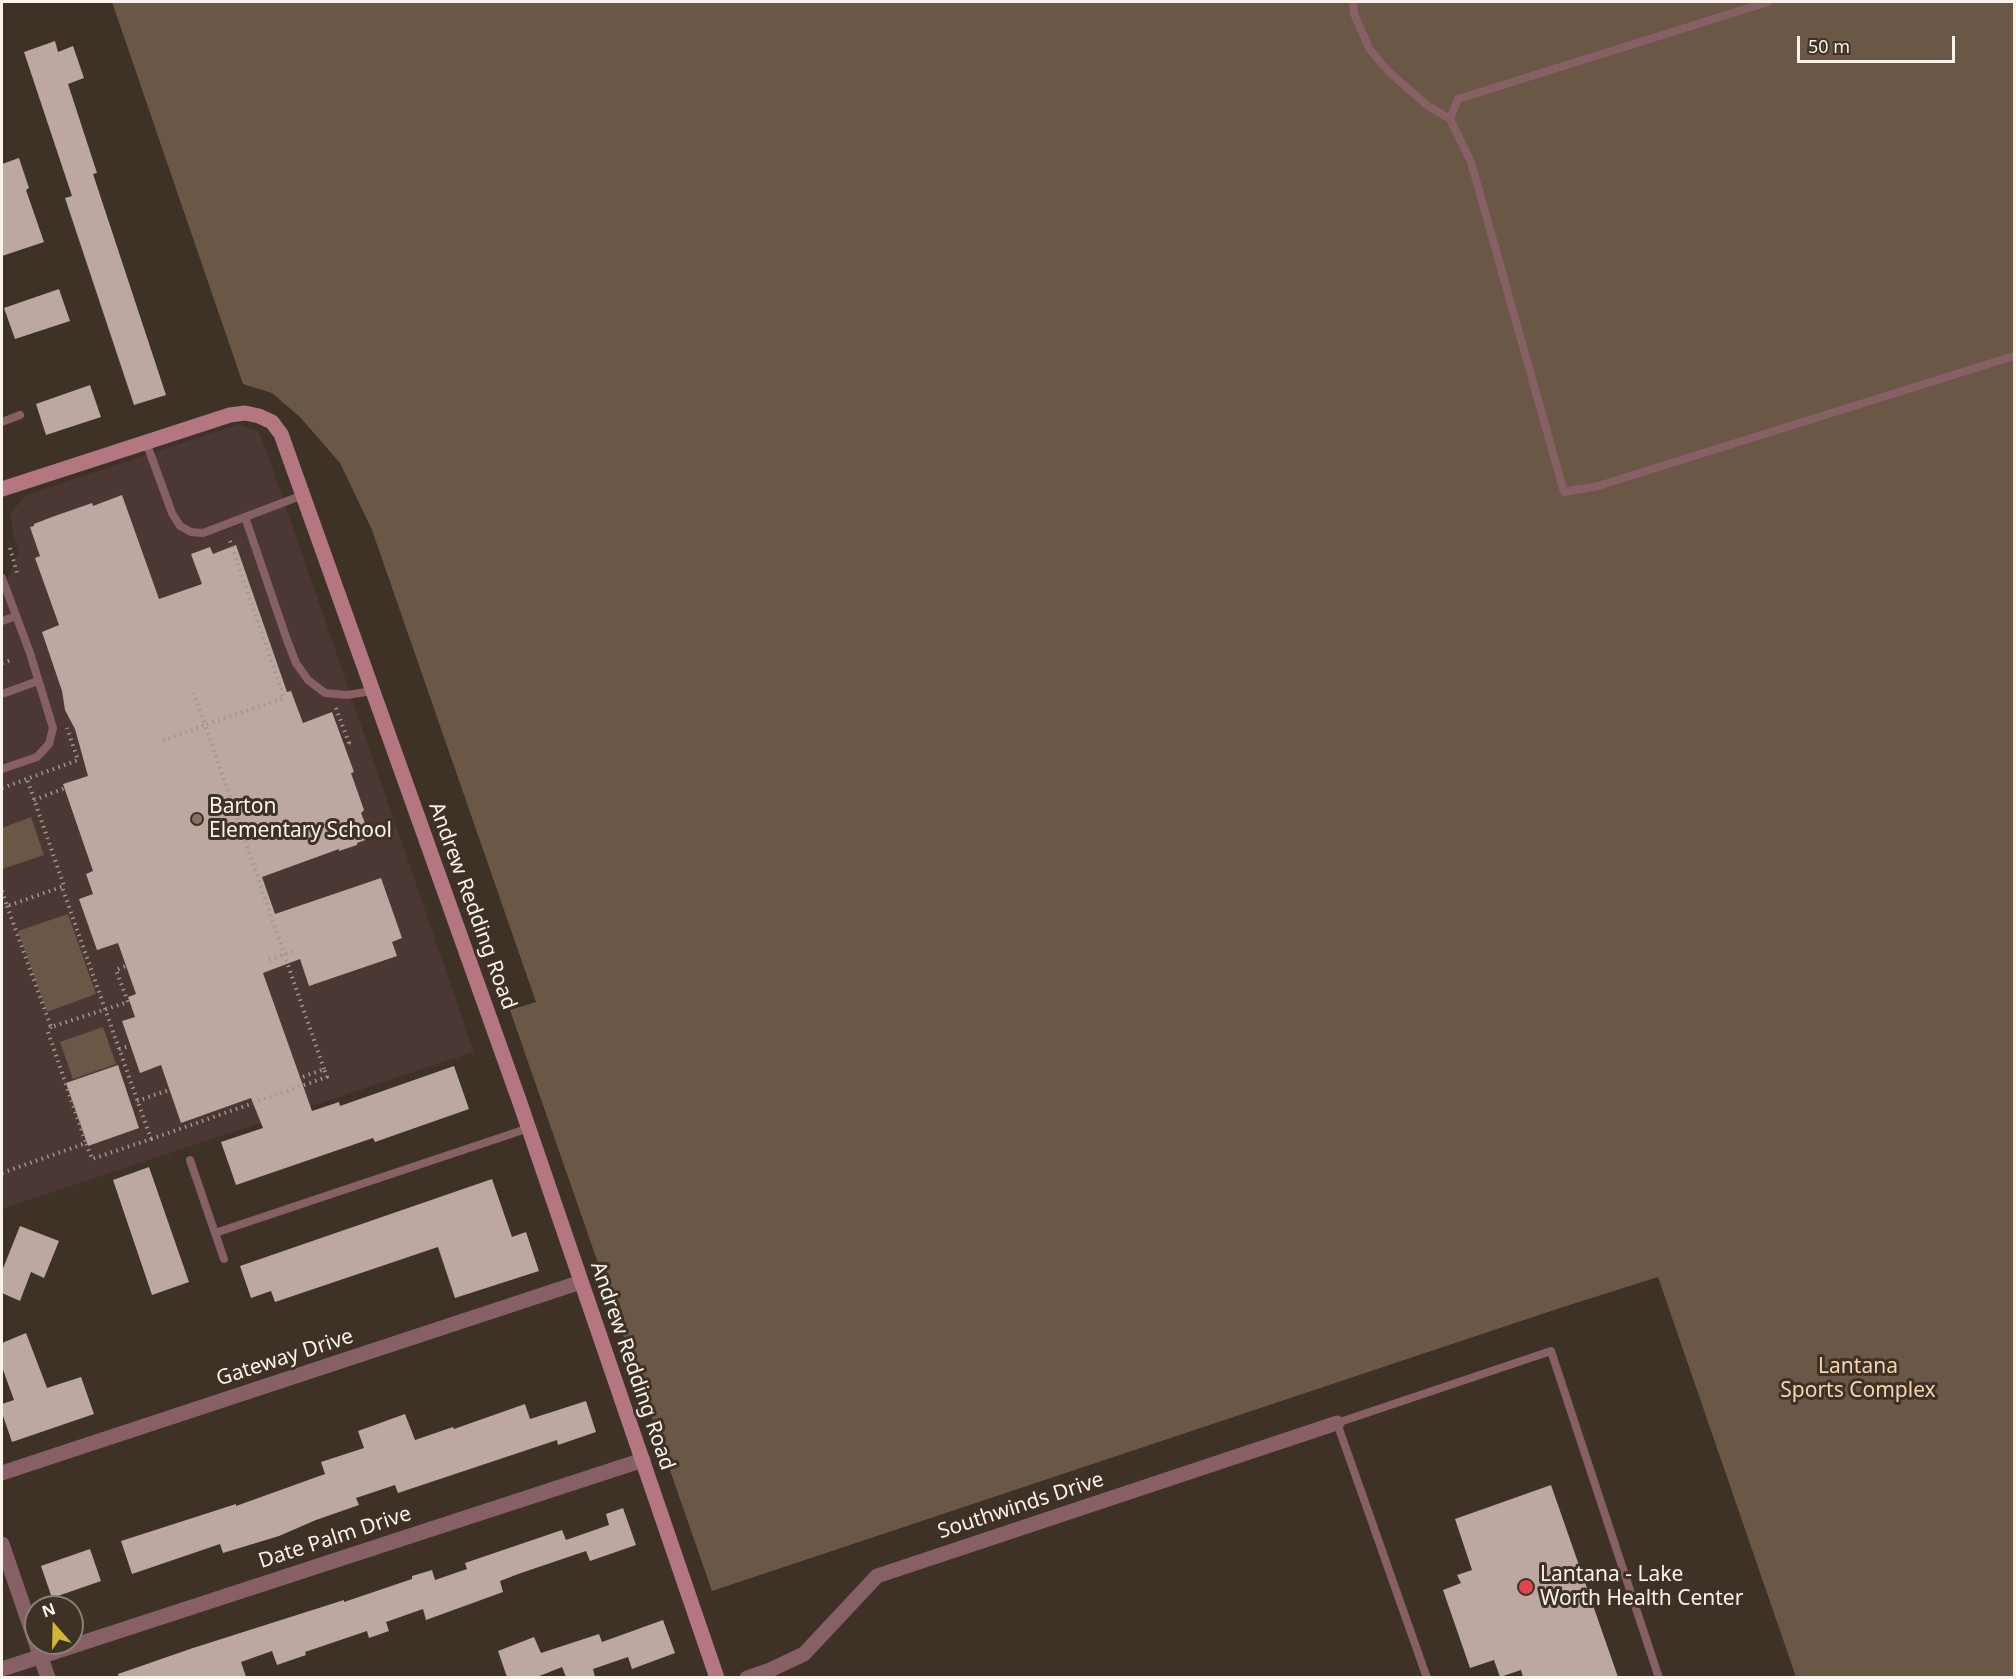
<!DOCTYPE html>
<style>
body{margin:0}
#map{position:relative;width:2016px;height:1679px;overflow:hidden;background:#3e3227;font-family:"Noto Sans",sans-serif}
canvas{display:block}
.frame{position:absolute;inset:0;border:3px solid #faf2eb;pointer-events:none}
.north{position:absolute;left:24px;top:1595px;width:60px;height:60px;box-sizing:border-box;background:#3e3227;border:2px solid #897f75;border-radius:50%;rotate:340deg;font-size:16px;font-weight:700;line-height:24px;text-align:center;color:#faf2eb}
.north::after{content:'';display:block;margin:auto;width:21px;height:27px;background:#d1b736;clip-path:polygon(50% 0,100% 100%,50% 72%,0 100%)}
.scale{position:absolute;left:1797px;top:36px;width:158px;height:27px;box-sizing:border-box;border:3px solid #faf2eb;border-top:0;padding-left:8px;font-size:18px;line-height:21px;white-space:nowrap;color:#faf2eb;-webkit-text-stroke:4px #3e3227;paint-order:stroke}
</style>
<div id="map">
<canvas width="2016" height="1679"></canvas>
<div class="frame"></div>
<div class="north">N</div>
<div class="scale">50 m</div>
</div>
<script>
const ctx = document.querySelector('canvas').getContext('2d');
ctx.lineJoin = 'round';
function fillPath(path, color) { ctx.fillStyle = color; ctx.fill(path, 'evenodd'); }
const toPath = rows => new Path2D(rows.map(r => 'M' + r).join(''));
function strokePath(path, color, width, dash) { ctx.strokeStyle = color; ctx.lineWidth = width; ctx.lineCap = dash ? 'butt' : 'round'; ctx.setLineDash(dash || []); ctx.stroke(path); }
function write(font, color, halo, rows, align = 'center') {
  ctx.font = font + ' "Noto Sans",sans-serif'; ctx.lineWidth = 6; ctx.setLineDash([]); ctx.textBaseline = 'middle'; ctx.strokeStyle = halo; ctx.fillStyle = color; for (const [text, x, y, turn = 0] of rows) {
    ctx.save(); ctx.translate(x, y); ctx.rotate((+turn || 0) * Math.PI / 180); ctx.textAlign = isNaN(turn) ? turn : align; if (halo) ctx.strokeText(text, 0, 0); ctx.fillText(text, 0, 0); ctx.restore();
  }
}
fillPath(toPath([
 [239,424,259,432,269,458,474,1052,2,1209,2,586,5,585,19,552,12,530,11,513,26,495]
]), '#4b3734');
fillPath(toPath([
 [112,2,2014,2,2014,1677,1796,1677,1658,1277,1557,1309,712,1591,510,1010,536,1002,372,530,340,463,300,417,272,393,243,384],
 [31,817,44,855,2,869,2,828],
 [68,914,96,994,47,1012,18,931],
 [103,1027,116,1064,73,1079,60,1042]
]), '#6b5745');
fillPath(toPath([
 [55,41,58,52,73,46,84,78,68,84,97,173,93,174,166,395,134,405,65,198,72,196,24,52],
 [19,158,29,188,26,190,44,242,2,256,2,164],
 [59,289,70,321,15,339,4,308],
 [90,385,101,417,46,435,36,404],
 [122,495,159,599,202,584,191,554,210,547,213,554,236,545,287,692,291,691,303,723,332,712,354,772,351,773,364,810,361,813,371,838,357,843,357,845,339,851,339,849,262,877,275,914,381,878,402,938,392,942,397,956,309,986,300,959,263,973,312,1111,339,1102,340,1106,454,1066,469,1109,375,1142,373,1138,236,1185,221,1142,263,1128,251,1098,181,1123,161,1065,140,1073,122,1021,135,1017,128,997,136,994,118,943,97,950,79,899,93,894,86,874,93,871,63,784,88,776,75,729,65,710,62,691,42,632,59,625,35,558,40,556,30,527,34,526,34,524,52,517,92,503,93,506],
 [118,1065,139,1128,88,1146,66,1083],
 [149,1167,189,1282,152,1295,113,1180],
 [492,1179,512,1237,526,1232,539,1271,455,1298,438,1247,275,1302,271,1291,251,1298,240,1266],
 [20,1226,59,1241,44,1278,31,1272,20,1301,2,1293,2,1271],
 [26,1333,47,1388,81,1377,94,1414,12,1442,2,1413,2,1404,14,1400,2,1367,2,1343],
 [586,1401,596,1432,558,1445,557,1440,398,1493,395,1485,356,1498,359,1505,316,1520,279,1536,223,1553,220,1544,132,1574,121,1541,236,1504,236,1506,325,1474,321,1462,364,1448,358,1431,405,1414,415,1440,453,1427,454,1429,525,1404,530,1419],
 [1551,1485,1618,1677,1523,1677,1521,1670,1500,1677,1494,1660,1470,1668,1443,1590,1461,1583,1457,1575,1472,1570,1455,1519],
 [623,1508,636,1545,590,1561,586,1551,521,1573,500,1581,503,1592,426,1620,423,1609,386,1622,389,1631,369,1638,367,1631,305,1652,306,1655,277,1665,272,1651,241,1662,246,1677,119,1677,118,1674,193,1648,344,1600,344,1602,412,1579,412,1576,432,1570,435,1580,467,1569,465,1563,562,1530,566,1540,609,1525,606,1514],
 [90,1549,101,1581,52,1598,41,1566],
 [663,1620,675,1653,632,1669,628,1657,593,1669,595,1677,566,1677,562,1667,537,1677,507,1677,498,1651,534,1637,541,1653,599,1634,602,1642]
]), '#bca7a1');
strokePath(toPath([
 [230,541,284,698,205,725,324,1069],
 [10,548,17,573],
 [2,663,11,660],
 [336,708,349,743,345,745],
 [163,741,205,725,193,693],
 [2,788,78,760,67,728],
 [34,800,65,788],
 [227,838,254,828],
 [2,891,7,906,64,886,27,779],
 [7,906,51,1027,128,1002,116,970,126,966],
 [269,960,297,950],
 [51,1027,48,1032,86,1143],
 [119,1049,130,1046],
 [137,1101,169,1090],
 [151,1139,327,1077,324,1069,300,1078],
 [2,1173,86,1143,92,1159,151,1139,62,887]
]), '#a0968d', 4, [1.5, 4.5]);
strokePath(toPath([
 [1353,2,1354,14,1370,50,1390,73,1428,106,1450,119,1471,162,1564,492,1598,486,2014,356],
 [1450,119,1458,99,1768,2],
 [2,422,20,415],
 [146,442,172,513,180,526,191,532,203,533,303,495],
 [245,517,287,640,296,663,308,680,325,693,347,695,373,691],
 [2,578,30,653,53,728,49,744,37,757,2,769],
 [2,621,16,616],
 [2,694,38,681],
 [190,1160,215,1233,529,1128],
 [215,1233,224,1259],
 [1427,1678,1337,1423,1551,1351,1659,1678]
]), '#876066', 8);
strokePath(toPath([
 [2,1473,581,1282],
 [2,1544,48,1678],
 [2,1669,643,1460],
 [747,1678,770,1670,804,1654,877,1576,1337,1423]
]), '#876066', 15);
strokePath(toPath([
 [2,489,230,415,245,413,259,416,272,422,281,434,519,1100,717,1678]
]), '#b47781', 15);
for (const [x, y, r, color] of [
 [197,819,6,"#8d6e63"],
 [1526,1587,8,"#e0444e"]
]) { const dot = new Path2D(); dot.arc(x, y, r, 0, 2 * Math.PI); ctx.fillStyle = color; ctx.fill(dot); strokePath(dot, '#3e3227', 2); }
write('21px', '#faf2eb', '#3e3227', [
 ["Barton",209,807],
 ["Elementary School",209,831],
 ["Lantana - Lake",1540,1575],
 ["Worth Health Center",1540,1599]
], 'left');
write('21px', '#faf2eb', '#3e3227', [
 ["Andrew Redding Road",472,906,70],
 ["Gateway Drive",285,1358,-18],
 ["Andrew Redding Road",632,1366,71],
 ["Southwinds Drive",1021,1506,-18],
 ["Date Palm Drive",335,1538,-18]
]);
write('21px', '#fad2ac', '#3e3227', [
 ["Lantana",1858,1367],
 ["Sports Complex",1858,1391]
]);
</script>
